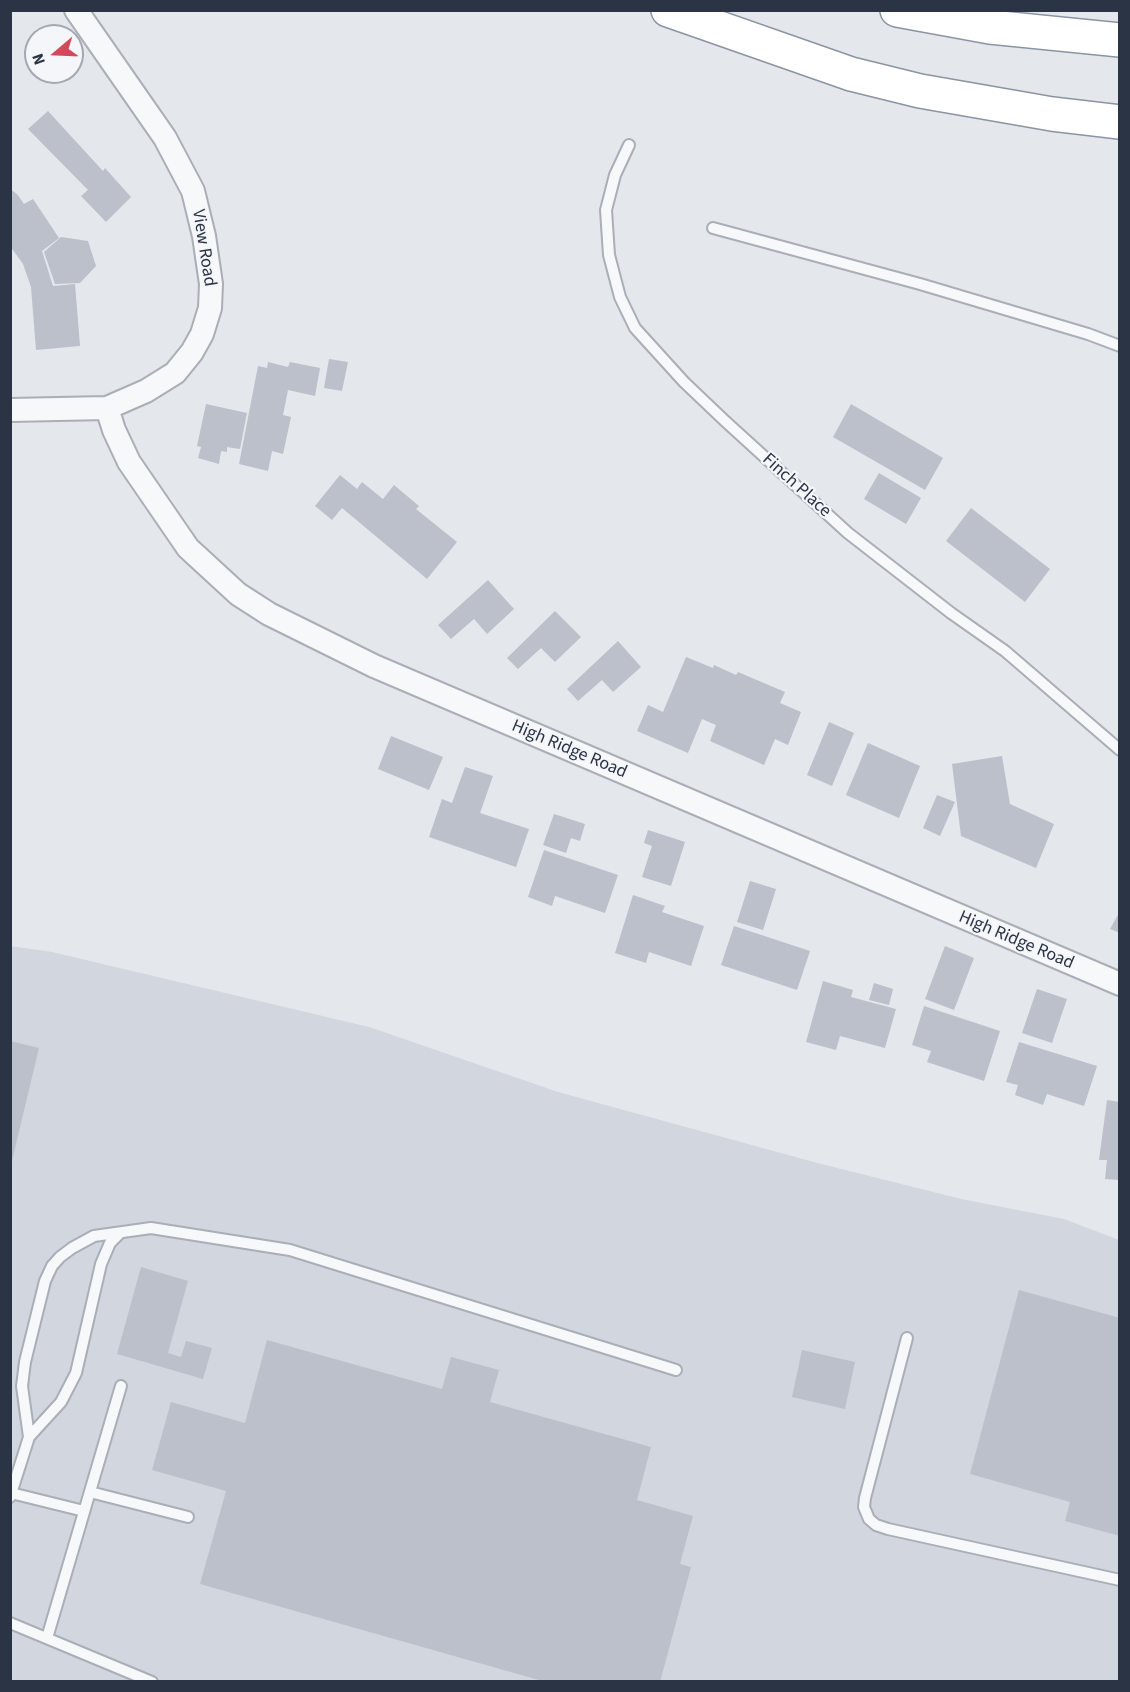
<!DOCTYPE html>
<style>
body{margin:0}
#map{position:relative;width:1130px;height:1692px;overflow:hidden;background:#e4e7ec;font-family:"Source Sans 3",sans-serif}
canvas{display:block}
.frame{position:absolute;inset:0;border:12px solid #2b3445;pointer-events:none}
.north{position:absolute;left:24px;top:24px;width:60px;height:60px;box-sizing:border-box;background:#f4f6f9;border:2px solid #a4a8b1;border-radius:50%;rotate:251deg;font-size:16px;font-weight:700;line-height:24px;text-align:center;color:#2b3445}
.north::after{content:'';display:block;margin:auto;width:21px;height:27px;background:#d1495b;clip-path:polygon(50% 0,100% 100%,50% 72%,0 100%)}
</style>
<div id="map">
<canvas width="1130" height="1692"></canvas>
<div class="frame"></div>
<div class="north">N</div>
</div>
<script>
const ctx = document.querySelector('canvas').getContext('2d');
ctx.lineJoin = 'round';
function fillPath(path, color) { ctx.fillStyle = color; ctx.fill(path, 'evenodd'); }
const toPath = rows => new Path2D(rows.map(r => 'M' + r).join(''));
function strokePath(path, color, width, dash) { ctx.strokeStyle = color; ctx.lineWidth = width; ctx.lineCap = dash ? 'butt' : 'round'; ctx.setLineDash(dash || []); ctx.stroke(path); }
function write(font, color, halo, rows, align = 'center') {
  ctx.font = font + ' "Source Sans 3",sans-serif'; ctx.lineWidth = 4.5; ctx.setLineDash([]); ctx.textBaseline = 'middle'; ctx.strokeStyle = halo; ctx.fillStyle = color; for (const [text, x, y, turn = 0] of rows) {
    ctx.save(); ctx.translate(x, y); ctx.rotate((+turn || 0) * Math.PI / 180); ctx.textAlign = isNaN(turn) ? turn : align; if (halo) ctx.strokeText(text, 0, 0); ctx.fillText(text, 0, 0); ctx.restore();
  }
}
fillPath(toPath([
 [10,946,52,952,369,1027,558,1092,821,1164,961,1199,1064,1219,1119,1240,1119,1681,11,1681]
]), '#d2d6de');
fillPath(toPath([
 [48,111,103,171,105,168,131,197,106,222,81,196,88,190,28,129],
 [10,189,17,194,24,204,33,199,59,238,42,251,53,286,75,284,80,346,36,350,31,287,23,264,10,246],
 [61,237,88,241,96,266,80,283,55,284,44,252],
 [329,359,348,362,342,391,324,388],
 [268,362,288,367,290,362,320,368,315,396,288,390,283,415,291,417,283,454,272,451,268,471,239,464,258,366,267,368],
 [206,404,247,413,240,449,227,447,227,452,221,451,219,464,198,458,201,447,197,446],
 [851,404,943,458,925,490,833,437],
 [879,473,921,498,906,524,864,499],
 [340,475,357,489,362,482,383,499,394,485,419,506,416,509,457,542,427,579,342,508,332,520,315,506],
 [971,508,1050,569,1025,602,946,541],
 [488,580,514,609,487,634,474,619,451,639,438,625],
 [555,611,581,637,555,662,541,648,518,669,507,658],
 [618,641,641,667,613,692,602,680,578,701,567,689],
 [686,657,713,668,714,665,736,675,738,672,785,692,780,703,801,712,788,745,775,739,764,765,710,741,716,725,702,719,688,753,637,731,648,705,663,712],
 [829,722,854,733,832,786,807,775],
 [391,736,443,757,429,790,378,769],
 [868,743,920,766,899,818,846,795],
 [1002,756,1010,804,1054,824,1036,868,961,836,952,764],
 [465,767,493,776,480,813,529,829,516,867,429,837,442,799,452,803],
 [937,795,955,802,940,836,923,828],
 [554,814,585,824,580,841,571,838,566,853,543,845],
 [648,830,685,842,671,886,642,877,652,846,644,843],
 [544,850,618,875,605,913,555,896,552,906,528,897],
 [750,881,776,889,763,930,737,922],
 [633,895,665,906,662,912,704,926,691,966,649,952,646,963,615,953],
 [1120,911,1120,933,1110,929],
 [734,926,810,951,797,990,721,965],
 [945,946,974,958,954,1010,925,999],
 [823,981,853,990,851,997,896,1009,885,1048,840,1036,836,1050,806,1042],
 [874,983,893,989,889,1005,869,1000],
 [1037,989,1067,999,1052,1043,1022,1033],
 [924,1006,1000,1031,984,1081,927,1062,931,1051,912,1045],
 [10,1041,39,1048,11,1165,10,1165],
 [1019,1042,1097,1066,1084,1106,1047,1094,1043,1105,1015,1095,1018,1085,1006,1082],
 [1107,1100,1120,1102,1120,1180,1105,1179,1107,1160,1099,1160],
 [141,1267,188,1281,168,1353,181,1357,186,1341,212,1348,203,1379,117,1354],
 [1019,1290,1120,1318,1120,1536,1065,1521,1070,1502,970,1474],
 [267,1340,442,1389,451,1357,499,1370,490,1402,651,1447,637,1500,693,1516,680,1564,691,1567,660,1682,546,1682,200,1584,226,1491,152,1470,171,1402,245,1423],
 [802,1350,855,1362,845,1409,792,1397]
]), '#bbc0ca');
const lane = toPath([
 [629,145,615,175,606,210,609,255,620,297,635,328,684,382,725,421,848,533,951,613,1005,651,1120,750],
 [713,228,920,284,1088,334,1120,346],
 [907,1338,865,1498,864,1507,869,1519,876,1525,888,1529,1120,1580],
 [29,1437,22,1386,25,1362,45,1281,52,1266,60,1257,72,1248,94,1236,151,1228,290,1250,676,1370],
 [90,1492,188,1517],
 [11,1493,84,1511],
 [10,1497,29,1437,61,1402,76,1373,101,1264,110,1243,120,1233],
 [10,1623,152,1682],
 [47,1638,121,1386]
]);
const street = toPath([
 [107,408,114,430,129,462,188,548,238,594,269,614,374,666,1120,984],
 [10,410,107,408,146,391,175,373,192,352,202,334,210,308,211,284,204,236,193,191,165,138,76,10]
]);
const highway = toPath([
 [668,10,851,74,920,91,1052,114,1120,122],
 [897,10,990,27,1120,40]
]);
strokePath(lane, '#a9aeb7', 14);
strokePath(street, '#a9aeb7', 26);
strokePath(highway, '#8b94a3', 36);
strokePath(lane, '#f7f8fa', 10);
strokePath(street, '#f7f8fa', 22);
strokePath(highway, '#fff', 33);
write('18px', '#2b3445', '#f4f6f9', [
 ["View Road",203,248,81],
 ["Finch Place",796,486,42],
 ["High Ridge Road",569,750,23],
 ["High Ridge Road",1016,941,23]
]);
</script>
